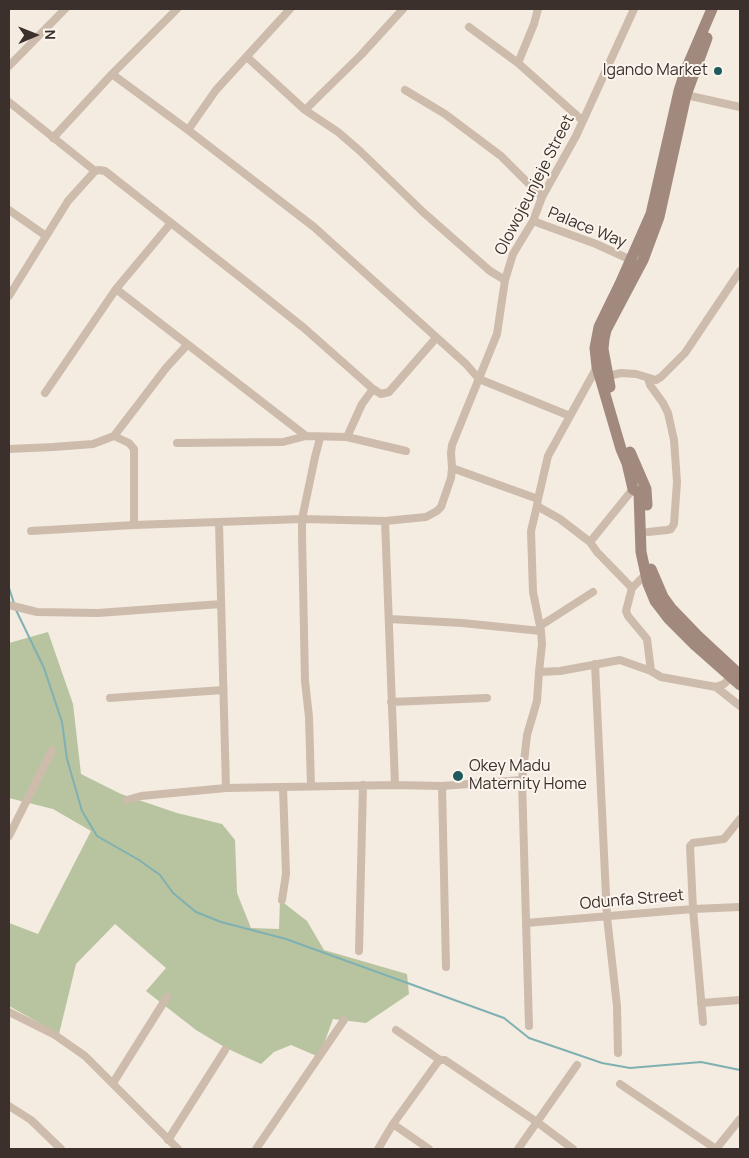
<!DOCTYPE html>
<style>
body{margin:0}
#map{position:relative;width:749px;height:1158px;overflow:hidden;background:#f4ebe1;font-family:Manrope,sans-serif}
canvas{display:block}
.frame{position:absolute;inset:0;border:10px solid #3b302b;pointer-events:none}
.north{position:absolute;left:10px;top:10px;width:50px;height:50px;-webkit-text-stroke:4px #fbf5ee;paint-order:stroke;rotate:89deg;font-size:14px;font-weight:700;line-height:20px;text-align:center;color:#3b302b}
.north::after{content:'';display:block;margin:auto;width:18px;height:22px;background:#3b302b;clip-path:polygon(50% 0,100% 100%,50% 72%,0 100%)}
</style>
<div id="map">
<canvas width="749" height="1158"></canvas>
<div class="frame"></div>
<div class="north">N</div>
</div>
<script>
const ctx = document.querySelector('canvas').getContext('2d');
ctx.lineJoin = 'round';
function fillPath(path, color) { ctx.fillStyle = color; ctx.fill(path, 'evenodd'); }
const toPath = rows => new Path2D(rows.map(r => 'M' + r).join(''));
function strokePath(path, color, width, dash) { ctx.strokeStyle = color; ctx.lineWidth = width; ctx.lineCap = dash ? 'butt' : 'round'; ctx.setLineDash(dash || []); ctx.stroke(path); }
function write(font, color, halo, rows, align = 'center') {
  ctx.font = font + ' Manrope,sans-serif'; ctx.lineWidth = 4; ctx.setLineDash([]); ctx.textBaseline = 'middle'; ctx.strokeStyle = halo; ctx.fillStyle = color; for (const [text, x, y, turn = 0] of rows) {
    ctx.save(); ctx.translate(x, y); ctx.rotate((+turn || 0) * Math.PI / 180); ctx.textAlign = isNaN(turn) ? turn : align; if (halo) ctx.strokeText(text, 0, 0); ctx.fillText(text, 0, 0); ctx.restore();
  }
}
fillPath(toPath([
 [48,632,73,704,81,774,121,794,177,813,222,824,235,840,237,893,251,928,279,929,280,900,307,921,324,950,407,974,409,994,366,1023,333,1019,319,1057,291,1045,274,1052,261,1064,226,1048,196,1030,146,991,166,968,115,924,76,964,59,1034,9,1006,9,923,38,934,91,831,53,809,9,798,9,643]
]), '#b8c4a0');
strokePath(toPath([
 [9,588,14,603],
 [16,610,44,668,62,722,67,759,82,811,97,836,139,860,160,875,173,893,196,912,221,922,286,939,504,1018,529,1038,602,1063,630,1068,701,1062,740,1070]
]), '#7fb0b2', 2);
strokePath(toPath([
 [469,27,518,63,583,121],
 [247,57,305,110,338,132,360,151,423,212,490,271,505,280],
 [518,63,534,24,538,9],
 [9,66,65,9],
 [112,74,188,130,314,227,466,364,479,379,570,416],
 [405,90,445,114,501,156,542,197],
 [686,95,740,107],
 [9,102,95,171,99,170,105,171,245,281,304,328,373,389,381,394,389,392,436,338],
 [305,110,361,55,403,9],
 [188,130,216,90,290,9],
 [53,138,112,74,177,9],
 [9,210,46,236],
 [533,221,596,244,631,260],
 [116,289,306,436],
 [9,296,68,201,95,171],
 [608,376,621,373,636,374,656,380,661,377,685,353,740,271],
 [45,393,116,289,171,223],
 [114,436,129,443,134,449,134,525],
 [347,437,362,404,373,389],
 [177,443,283,442,306,436,347,437,406,451],
 [9,449,53,447,93,444,114,436,166,368,187,345],
 [452,468,538,499,537,506,560,519,590,542,597,552,632,588],
 [538,499,548,456,597,367],
 [537,506,531,531,533,592,541,631,542,644,539,672],
 [385,521,395,785],
 [219,523,226,788],
 [31,531,134,525,302,519,385,521,426,517,437,511,441,507,451,478,452,468,451,453,452,445,497,334,505,280,513,254,533,221,542,197,576,136,634,9],
 [648,532,667,530,671,529,674,524,677,482,674,440,668,413,663,403,650,385,648,378],
 [590,542,633,489],
 [645,575,632,588,626,611,628,616,647,639,651,671],
 [9,605,37,612,98,613,221,604],
 [389,619,462,623,541,631],
 [540,626,593,592],
 [595,664,607,917,617,1006,618,1053],
 [716,687,740,706],
 [110,698,223,690],
 [391,702,487,698],
 [311,786,309,717,305,681,302,534,302,519,315,457,320,438],
 [442,786,446,967],
 [127,800,141,796,226,788,395,785,442,786,522,780],
 [9,836,52,750],
 [282,900,286,874,283,787],
 [526,923,693,909,740,907],
 [359,951,363,785],
 [701,1003,740,1000],
 [9,1012,55,1035,85,1056,178,1149],
 [703,1022,693,909,690,846,693,843,724,839,740,819],
 [529,1026,522,780,527,735,537,701,539,672,560,671,620,660,651,671,661,677,716,687,724,684,731,677],
 [396,1030,440,1060,445,1060,537,1122,573,1149],
 [113,1083,167,997],
 [620,1084,716,1149],
 [9,1106,31,1120,61,1149],
 [393,1124,429,1149],
 [168,1140,225,1050],
 [256,1149,344,1020],
 [378,1149,393,1124,437,1063,440,1060],
 [518,1149,577,1065],
 [716,1149,740,1119]
]), '#cdbbac', 8);
strokePath(toPath([
 [712,9,685,72,679,91,651,214,620,284,599,327,595,348,597,367,621,449,627,463,633,489,639,493,641,552,648,584,655,601,668,618,696,646,740,685],
 [610,387,603,349,604,339,606,330,643,260,659,217,686,95,707,38],
 [630,452,646,489,647,505],
 [651,569,663,597,671,608,698,636,740,675]
]), '#a18a7d', 11);
for (const [x, y, r, color] of [
 [718,71,5,"#1f5a5e"],
 [458,776,6,"#1f5a5e"]
]) { const dot = new Path2D(); dot.arc(x, y, r, 0, 2 * Math.PI); ctx.fillStyle = color; ctx.fill(dot); strokePath(dot, '#fbf5ee', 2); }
write('16px', '#3b302b', '#fbf5ee', [
 ["Igando Market",708,71],
 ["Okey Madu",469,767,"left"],
 ["Maternity Home",469,785,"left"]
], 'right');
write('16px', '#3b302b', '#fbf5ee', [
 ["Olowojeunjeje Street",535,185,-63],
 ["Palace Way",587,228,22],
 ["Odunfa Street",632,900,-5]
]);
</script>
